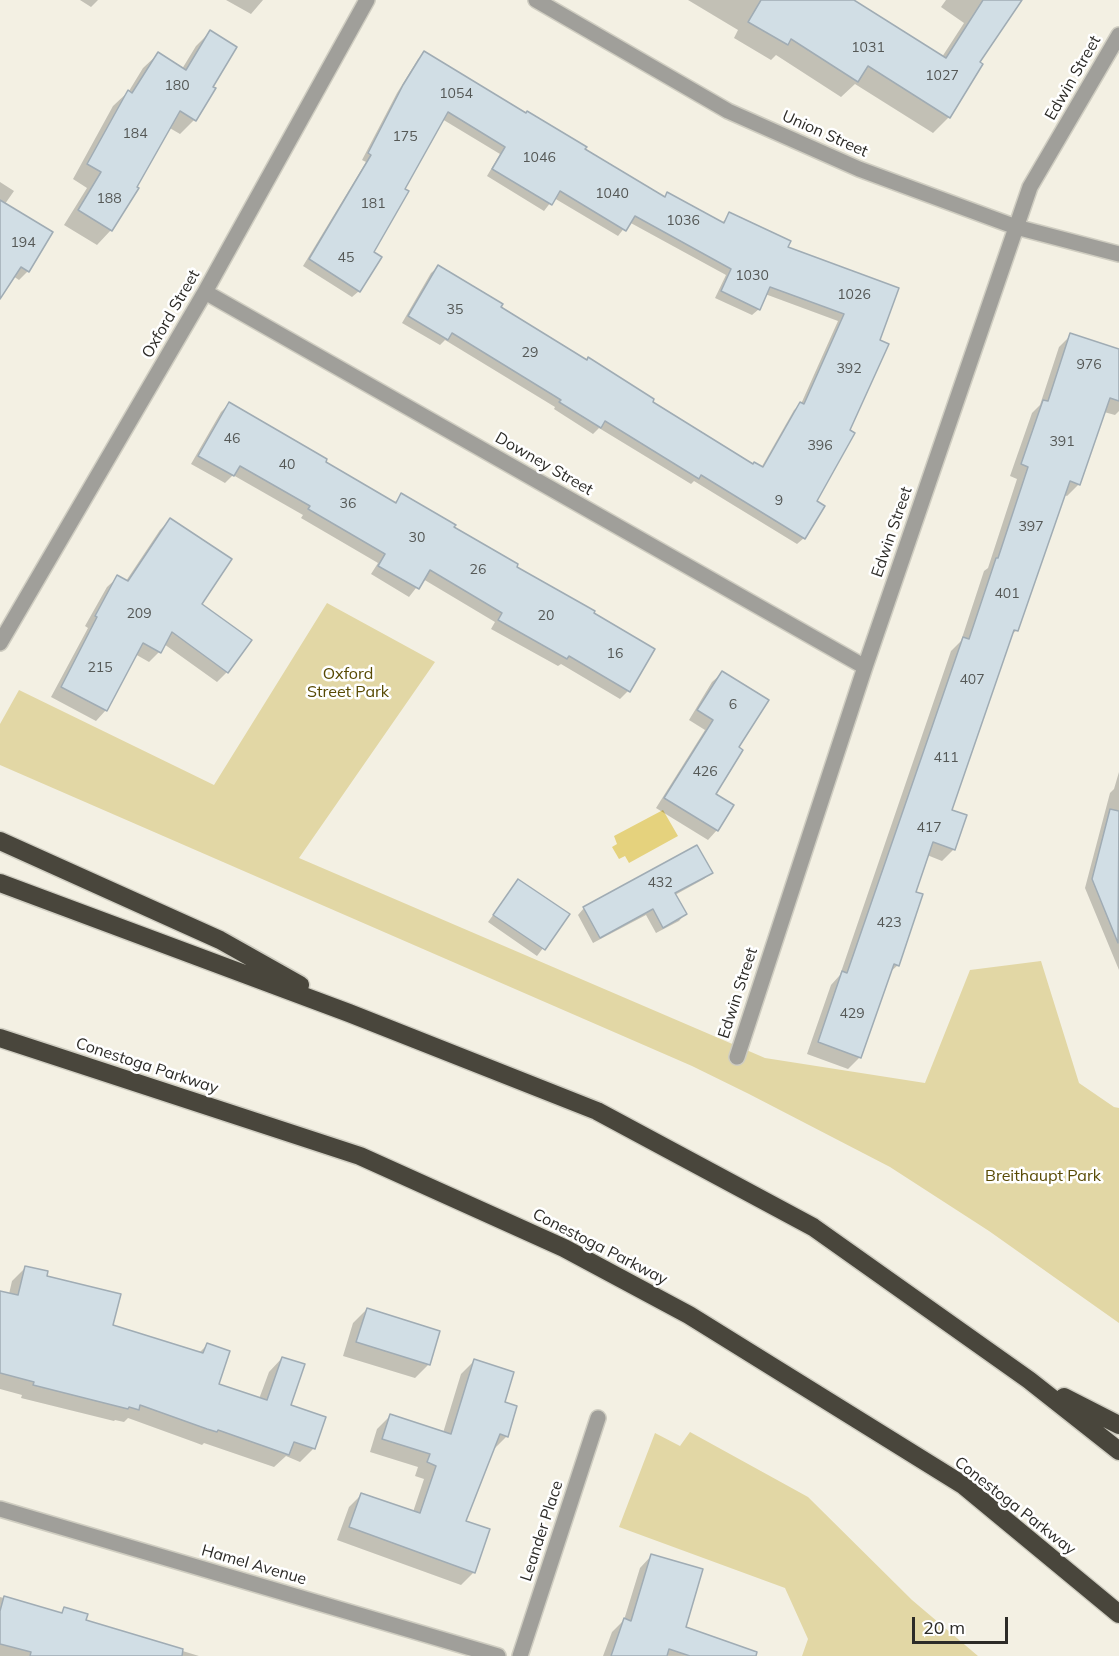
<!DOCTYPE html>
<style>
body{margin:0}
#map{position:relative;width:1119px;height:1656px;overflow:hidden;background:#f3f0e3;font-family:Mulish,sans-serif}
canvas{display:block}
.scale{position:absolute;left:912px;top:1617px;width:96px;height:27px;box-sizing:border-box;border:3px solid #2c2b27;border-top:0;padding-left:8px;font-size:18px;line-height:21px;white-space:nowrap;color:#2c2b27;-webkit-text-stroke:4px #fff;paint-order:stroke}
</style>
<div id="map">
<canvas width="1119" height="1656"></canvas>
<div class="scale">20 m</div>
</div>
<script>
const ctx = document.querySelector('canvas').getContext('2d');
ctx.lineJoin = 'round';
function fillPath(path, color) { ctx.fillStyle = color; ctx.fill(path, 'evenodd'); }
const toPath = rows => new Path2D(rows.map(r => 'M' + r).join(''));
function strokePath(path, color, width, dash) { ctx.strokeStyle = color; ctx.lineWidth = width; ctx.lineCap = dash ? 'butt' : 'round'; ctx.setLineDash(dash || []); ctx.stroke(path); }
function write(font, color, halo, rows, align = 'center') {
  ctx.font = font + ' Mulish,sans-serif'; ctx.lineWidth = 5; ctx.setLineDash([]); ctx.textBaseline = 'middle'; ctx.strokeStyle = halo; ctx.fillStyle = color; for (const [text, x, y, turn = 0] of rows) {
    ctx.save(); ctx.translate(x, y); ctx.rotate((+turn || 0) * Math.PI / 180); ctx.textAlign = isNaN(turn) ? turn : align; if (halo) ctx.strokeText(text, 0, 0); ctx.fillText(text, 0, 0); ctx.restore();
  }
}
fillPath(toPath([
 [327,603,435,662,299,858,765,1058,925,1083,970,970,1041,961,1079,1083,1114,1107,1119,1108,1119,1323,989,1231,890,1167,749,1094,692,1066,0,765,0,724,19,690,214,785],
 [690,1432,808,1497,912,1600,978,1656,802,1656,808,1639,785,1588,619,1527,655,1433,680,1446]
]), '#e2d7a5');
fillPath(toPath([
 [663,810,678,836,629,863,625,856,619,859,612,847,617,844,614,836]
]), '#e5d27d');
fillPath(toPath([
 [80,0,98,0,91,7],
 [226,0,263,0,251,14],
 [688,0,851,0,942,57,964,23,941,7,946,0,1021,0,978,63,949,117,933,133,855,84,841,97,776,55,771,60,734,38,738,30],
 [210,32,194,120,180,134,168,127,111,230,97,245,64,225,87,188,73,179,113,106,129,91,143,68,158,54,182,69,196,46],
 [425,53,664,198,667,194,722,223,730,214,786,248,897,289,815,501,804,538,797,544,694,481,691,484,599,428,593,434,554,409,555,407,445,340,440,345,402,323,431,273,438,267,651,402,753,465,761,468,794,410,801,404,838,321,765,294,759,309,752,315,715,298,726,275,629,222,618,236,554,198,544,211,487,176,500,154,442,119,372,252,359,291,352,297,303,266,366,162,362,160,397,93,418,59],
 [0,182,14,191,0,211],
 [0,228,28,271,19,280,13,276,0,296],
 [1071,335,1119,351,1119,411,1115,415,1104,412,1079,484,1067,496,1064,495,1017,630,1010,636,950,811,954,849,942,861,927,855,914,893,898,965,888,974,860,1057,848,1069,807,1054,831,985,840,975,951,651,961,641,984,571,988,568,1017,479,1010,476,1032,413,1040,405,1059,347],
 [229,404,324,462,394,503,402,495,515,568,628,691,620,699,561,664,558,666,491,629,495,622,423,579,409,597,371,574,378,563,301,518,303,515,233,475,225,483,191,464,221,412],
 [170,520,200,604,227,672,217,682,164,644,159,652,149,662,135,654,106,710,96,721,51,697,88,628,85,626,107,587,118,577,126,581,160,530],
 [722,673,737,748,714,795,732,806,717,830,708,840,656,808,705,730,689,720,712,682],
 [1119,772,1119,970,1085,888,1110,793,1114,789],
 [711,873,704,879,675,895,685,914,679,921,656,933,646,915,593,943,578,915,584,908],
 [518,881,568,915,537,956,488,922],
 [25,1268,45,1278,112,1326,199,1353,207,1345,218,1385,259,1399,269,1372,282,1358,289,1406,314,1448,300,1462,286,1456,274,1467,204,1443,202,1445,194,1442,128,1418,124,1422,115,1420,114,1421,21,1398,22,1395,0,1389,0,1292,9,1294,12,1281],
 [367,1309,429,1364,415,1378,343,1356,353,1323],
 [474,1361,503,1403,507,1436,493,1450,464,1522,474,1572,461,1585,337,1540,349,1507,362,1494,413,1512,424,1479,415,1476,418,1467,370,1452,377,1429,390,1416,443,1433,461,1374],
 [652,1555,684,1628,728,1656,603,1656,612,1632,624,1620,640,1568],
 [0,1597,60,1614,65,1609,84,1621,199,1656,0,1656]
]), '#0003');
const building = toPath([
 [761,0,854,0,946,58,983,0,1022,0,980,62,983,64,950,118,868,66,858,82,791,39,788,45,748,22,761,0],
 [210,30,237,47,213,87,216,88,196,121,180,111,137,187,139,188,112,231,78,210,101,172,87,164,128,90,132,93,158,52,186,70,210,30],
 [424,51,526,113,527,111,587,147,585,149,665,197,667,192,724,223,729,212,791,241,788,247,899,288,880,340,889,344,850,430,855,433,817,501,825,506,805,539,701,475,699,479,605,421,601,428,559,402,561,400,452,333,448,340,408,316,438,265,503,304,501,307,587,360,588,357,654,399,653,402,753,464,754,462,763,467,800,402,804,404,844,314,770,287,760,310,721,291,731,269,635,216,626,231,560,191,552,205,492,169,505,147,448,112,405,189,409,191,374,252,382,257,360,292,309,259,371,155,368,153,403,85,424,51],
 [0,200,53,232,29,272,21,267,0,299,0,200],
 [1070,333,1119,349,1119,401,1110,398,1080,485,1070,481,1018,631,1014,630,952,810,967,815,955,850,933,842,916,892,923,894,899,966,894,964,861,1058,818,1042,842,971,847,973,963,637,969,639,996,558,998,558,1028,467,1021,464,1043,400,1048,401,1070,333],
 [229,402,327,459,326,462,396,503,401,493,456,525,454,527,518,564,517,567,595,611,594,613,655,649,630,692,569,656,567,659,498,620,502,613,430,570,419,589,378,566,385,554,308,509,310,506,240,466,234,476,198,456,229,402],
 [170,518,232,559,202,604,252,640,228,673,172,632,161,653,143,643,107,711,61,687,97,617,95,616,117,575,128,581,170,518],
 [722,671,769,700,739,747,743,750,716,794,734,805,718,831,664,798,713,720,697,710,722,671],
 [1110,809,1119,811,1118,943,1092,879,1110,809],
 [697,845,713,873,675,893,687,914,663,928,653,909,600,938,583,907,697,845],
 [518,879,570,914,545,950,493,915,518,879],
 [25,1266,48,1271,47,1276,121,1294,113,1325,203,1353,207,1343,230,1351,219,1384,267,1400,282,1357,305,1364,291,1405,326,1417,315,1449,294,1442,289,1455,218,1430,217,1432,207,1429,140,1405,139,1410,129,1407,128,1409,33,1385,34,1382,0,1373,0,1291,18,1295,25,1266],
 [367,1308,440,1331,430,1365,356,1342,367,1308],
 [474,1359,514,1372,505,1402,517,1406,508,1437,500,1434,466,1521,490,1529,475,1573,349,1527,361,1493,420,1513,436,1466,427,1462,430,1454,382,1439,390,1414,451,1434,474,1359],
 [651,1554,703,1569,686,1627,757,1652,756,1656,690,1656,669,1649,667,1656,611,1656,624,1618,631,1621,651,1554],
 [4,1596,62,1613,64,1607,88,1614,86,1620,183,1649,182,1656,30,1656,31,1652,0,1644,0,1611,4,1596]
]);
fillPath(building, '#d1dee5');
strokePath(building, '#a0acb4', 1.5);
const minor = toPath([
 [536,0,728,111,859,169,1016,227,1119,254],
 [205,292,865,667],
 [0,643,205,292,367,0],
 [737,1057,865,667,1030,187,1119,35],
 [0,1509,498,1656],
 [520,1656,598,1418]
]);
const motorway = toPath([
 [0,841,220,940,300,985],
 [0,883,349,1013,597,1111,813,1227,1029,1380,1119,1451],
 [0,1038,360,1156,564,1248,689,1315,963,1485,1119,1614],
 [1064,1397,1119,1425]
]);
strokePath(minor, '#cfcdc1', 18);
strokePath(motorway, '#cfcdc1', 21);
strokePath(minor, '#a09f9a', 15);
strokePath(motorway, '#49463c', 18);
write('14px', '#555856', null, [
 ["1031",868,48],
 ["1027",942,76],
 ["180",177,86],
 ["1054",456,94],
 ["184",135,134],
 ["175",405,137],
 ["1046",539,158],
 ["1040",612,194],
 ["188",109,199],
 ["181",373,204],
 ["1036",683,221],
 ["194",23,243],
 ["45",346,258],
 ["1030",752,276],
 ["1026",854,295],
 ["35",455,310],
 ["29",530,353],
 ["976",1089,365],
 ["392",849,369],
 ["46",232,439],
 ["391",1062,442],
 ["396",820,446],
 ["40",287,465],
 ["9",779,501],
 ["36",348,504],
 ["397",1031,527],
 ["30",417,538],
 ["26",478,570],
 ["401",1007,594],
 ["209",139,614],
 ["20",546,616],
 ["16",615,654],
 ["215",100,668],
 ["407",972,680],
 ["6",733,705],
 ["411",946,758],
 ["426",705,772],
 ["417",929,828],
 ["432",660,883],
 ["423",889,923],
 ["429",852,1014]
]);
write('16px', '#2c2b27', '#fff', [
 ["Edwin Street",1073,78,-60],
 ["Union Street",825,134,24],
 ["Oxford Street",171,314,-60],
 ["Downey Street",544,464,30],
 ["Edwin Street",892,532,-71],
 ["Edwin Street",738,993,-72],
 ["Conestoga Parkway",147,1066,18],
 ["Conestoga Parkway",600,1247,27],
 ["Conestoga Parkway",1015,1506,38],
 ["Leander Place",542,1531,-72],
 ["Hamel Avenue",254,1565,16]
]);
write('16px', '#584a04', '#fff', [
 ["Oxford",348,674],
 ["Street Park",348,692],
 ["Breithaupt Park",1043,1176]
]);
</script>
